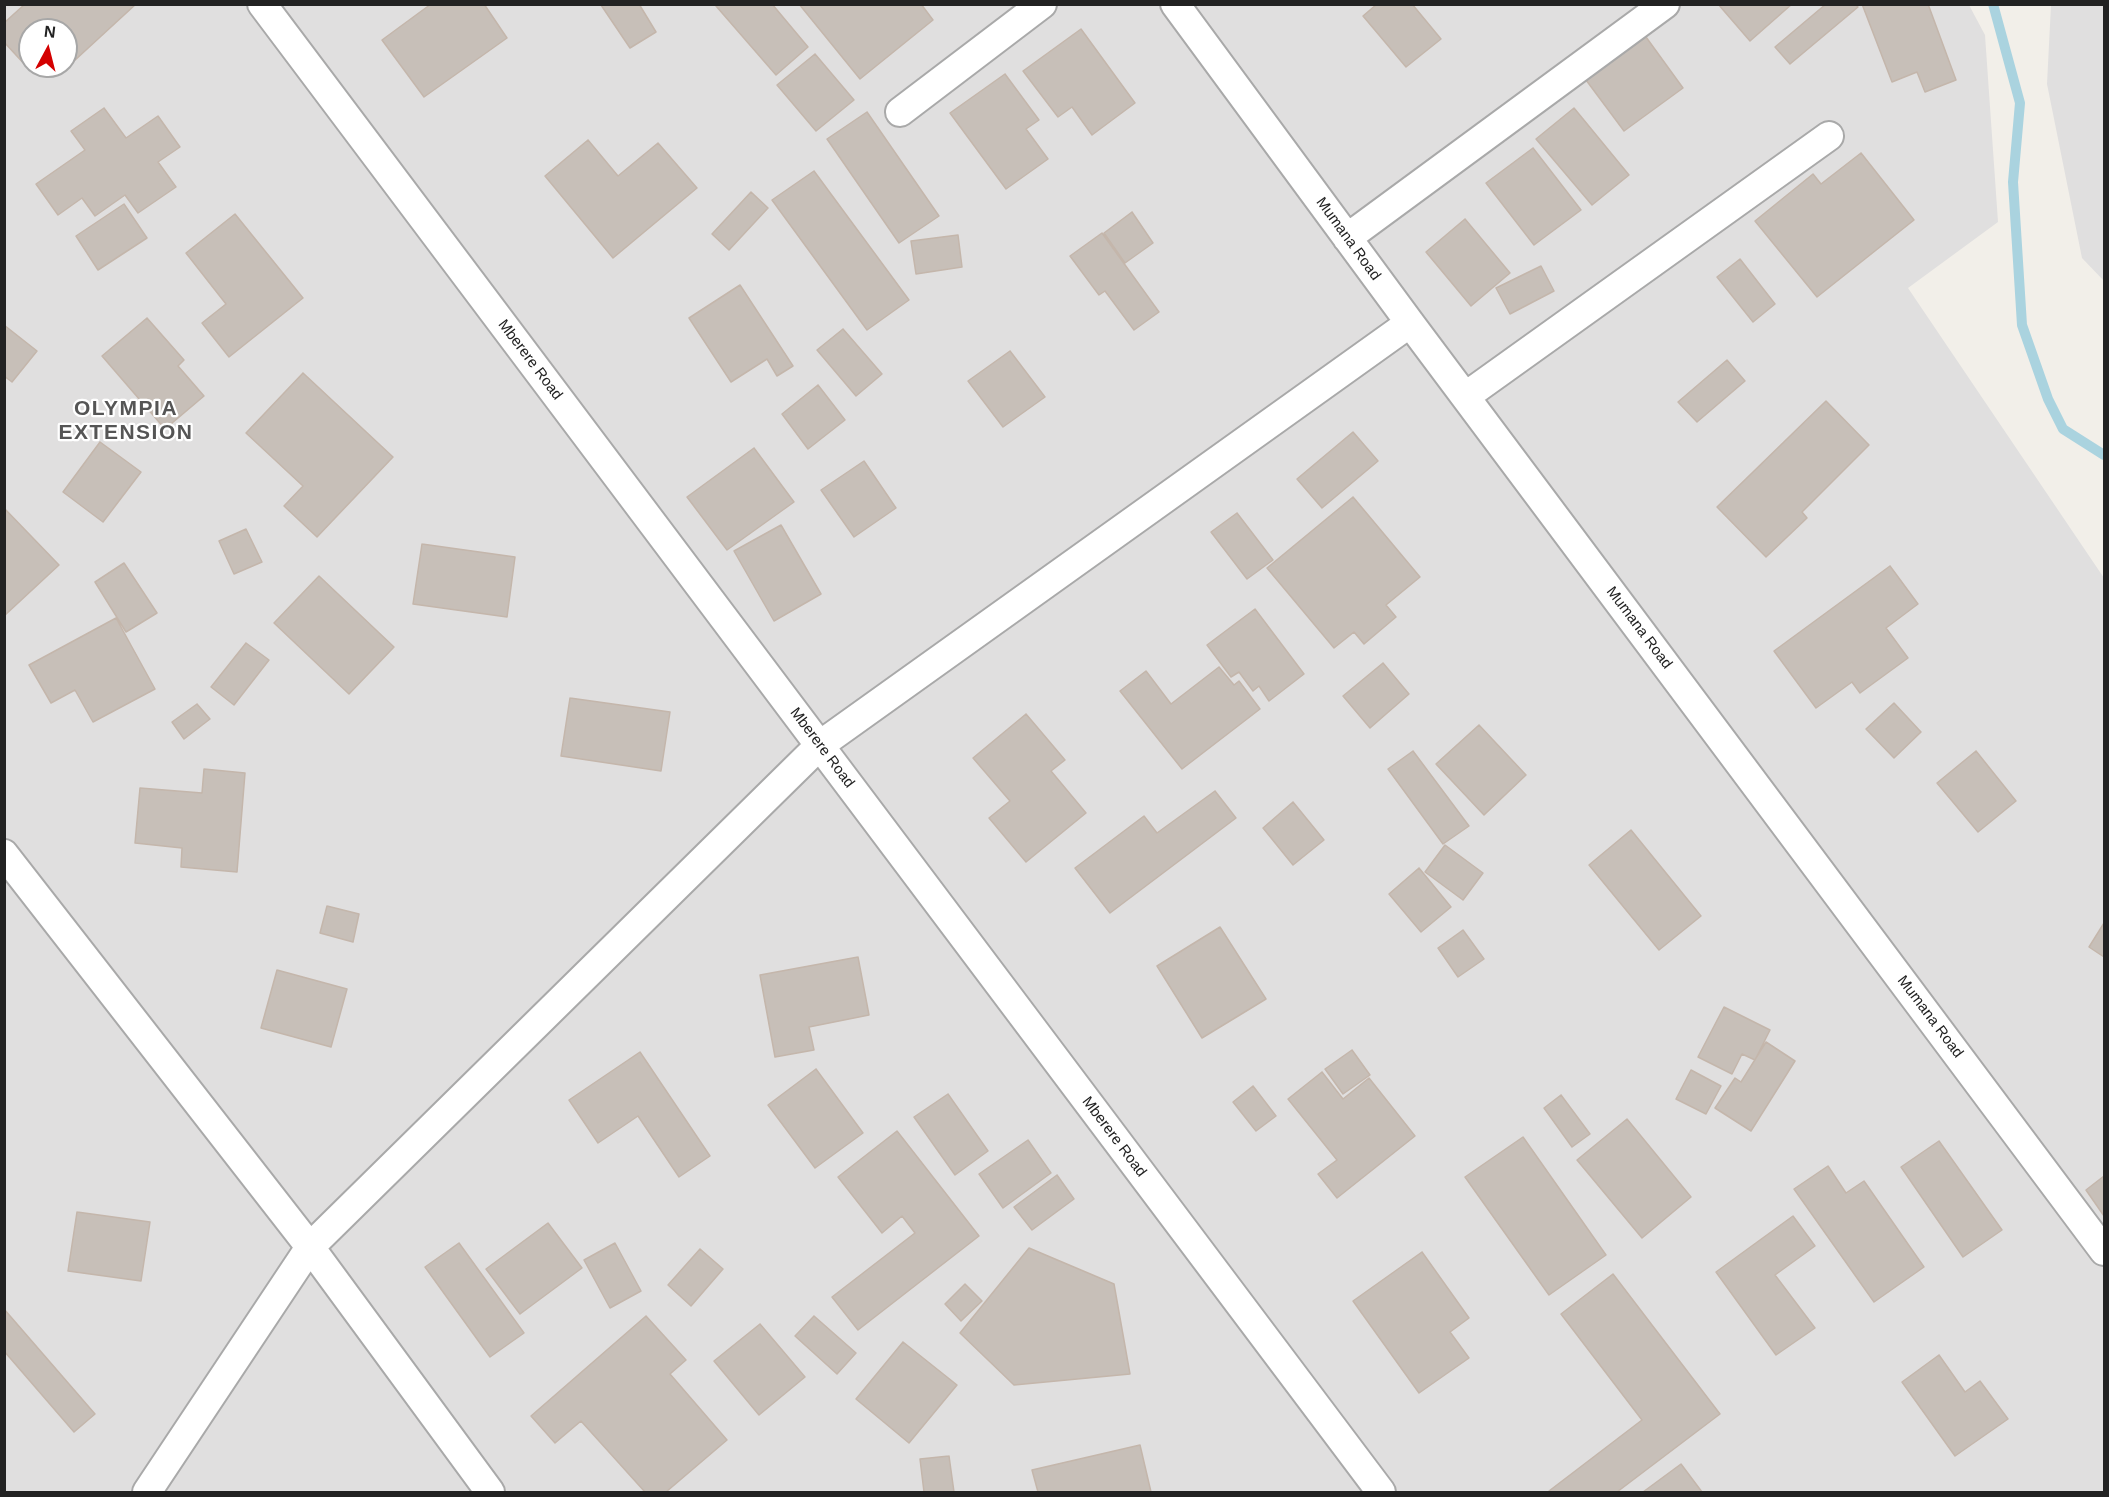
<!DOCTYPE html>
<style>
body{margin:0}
#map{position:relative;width:2109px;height:1497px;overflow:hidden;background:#f2efe9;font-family:Helvetica,sans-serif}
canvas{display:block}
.frame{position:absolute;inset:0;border:6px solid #222;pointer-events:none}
.north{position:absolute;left:18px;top:18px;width:60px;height:60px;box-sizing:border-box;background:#fff;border:2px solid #a7a7a7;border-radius:50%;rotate:7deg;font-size:16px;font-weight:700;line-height:24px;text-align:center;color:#222}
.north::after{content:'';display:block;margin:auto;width:21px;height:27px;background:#d40000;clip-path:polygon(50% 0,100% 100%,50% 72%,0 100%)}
</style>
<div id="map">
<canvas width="2109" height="1497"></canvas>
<div class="frame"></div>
<div class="north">N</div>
</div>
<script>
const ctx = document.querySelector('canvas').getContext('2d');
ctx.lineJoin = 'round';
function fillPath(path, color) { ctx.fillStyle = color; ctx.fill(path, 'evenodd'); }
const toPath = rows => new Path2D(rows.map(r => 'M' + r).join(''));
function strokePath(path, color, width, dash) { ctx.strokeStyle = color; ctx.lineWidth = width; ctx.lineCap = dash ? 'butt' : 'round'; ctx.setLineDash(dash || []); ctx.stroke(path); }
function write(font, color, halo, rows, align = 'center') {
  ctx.font = font + ' Helvetica,sans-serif'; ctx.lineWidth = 4.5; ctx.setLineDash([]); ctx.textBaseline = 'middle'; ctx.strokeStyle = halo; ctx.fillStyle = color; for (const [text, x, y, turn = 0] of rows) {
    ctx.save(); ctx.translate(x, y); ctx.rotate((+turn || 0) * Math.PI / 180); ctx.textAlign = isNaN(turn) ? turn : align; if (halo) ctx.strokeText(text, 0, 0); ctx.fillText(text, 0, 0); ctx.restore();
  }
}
fillPath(toPath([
 [5,5,1969,5,1985,35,1998,222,1908,288,2104,578,2104,1492,5,1492],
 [30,30,66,30,66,66,30,66],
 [2051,5,2104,5,2104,281,2082,258,2047,84]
]), '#e0dfdf');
strokePath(toPath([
 [1993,4,2020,103,2013,182,2022,325,2048,399,2063,429,2104,455]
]), '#aad3df', 10);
const building = toPath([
 [25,4,136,4,61,73,54,66,66,66,66,30,30,30,30,64,27,67,4,42,4,23,25,4],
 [431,4,484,4,507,38,424,97,382,40,431,4],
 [639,4,656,32,630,48,601,5,639,4],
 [718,4,772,4,808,47,776,75,716,6,718,4],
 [799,4,921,4,933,20,860,79,799,4],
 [1377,4,1412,4,1441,39,1406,67,1363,16,1377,4],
 [1718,4,1792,4,1750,41,1718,4],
 [1826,4,1855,4,1858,7,1790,64,1775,47,1826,4],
 [1862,4,1928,4,1956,80,1925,92,1917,72,1892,82,1862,4],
 [1081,29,1135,103,1092,135,1072,107,1058,117,1023,71,1081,29],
 [1646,37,1683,88,1624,131,1586,80,1646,37],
 [815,54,854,100,816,131,777,85,815,54],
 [1005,74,1039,120,1026,129,1048,159,1006,189,950,113,1005,74],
 [104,108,126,138,158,116,180,147,158,162,176,187,138,213,125,195,95,216,82,198,58,215,36,184,85,150,71,131,104,108],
 [1574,108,1629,175,1592,205,1536,139,1574,108],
 [867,112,939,216,899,243,827,139,867,112],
 [588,140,618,176,658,143,697,188,613,258,545,176,588,140],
 [1533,148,1581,210,1534,245,1486,183,1533,148],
 [1861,153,1914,220,1817,297,1755,221,1813,174,1821,184,1861,153],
 [814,171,909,300,867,330,772,200,814,171],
 [751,192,768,208,729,250,712,234,751,192],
 [124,204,147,238,98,270,76,236,124,204],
 [1132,212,1153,243,1125,263,1104,233,1132,212],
 [235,214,303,298,229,357,202,323,226,304,186,253,235,214],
 [1465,219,1510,273,1471,306,1426,252,1465,219],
 [1102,233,1159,312,1134,330,1105,291,1099,295,1070,256,1102,233],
 [958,235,962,267,916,274,911,241,958,235],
 [1740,259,1775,304,1753,322,1717,277,1740,259],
 [1541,266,1554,291,1510,314,1496,288,1541,266],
 [740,285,793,366,777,376,767,359,731,382,689,318,740,285],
 [147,318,184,360,178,366,204,396,165,429,102,356,147,318],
 [4,325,37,351,12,382,4,376,4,325],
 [843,329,882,374,856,396,817,350,843,329],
 [1010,351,1045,397,1003,427,968,381,1010,351],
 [1727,360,1745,381,1697,422,1678,402,1727,360],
 [303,373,393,457,317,537,284,506,303,486,246,433,303,373],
 [818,385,845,420,808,449,782,414,818,385],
 [1826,401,1869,445,1802,512,1807,518,1766,557,1717,507,1826,401],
 [1353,432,1378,461,1322,508,1297,479,1353,432],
 [100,442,141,472,103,522,63,492,100,442],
 [754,448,794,502,727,550,687,497,754,448],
 [864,461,896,508,854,537,821,490,864,461],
 [1353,497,1420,577,1386,605,1396,617,1364,644,1354,632,1334,648,1267,568,1353,497],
 [4,508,59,565,4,616,4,508],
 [1237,513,1273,560,1247,579,1211,532,1237,513],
 [781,525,821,594,774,621,734,551,781,525],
 [246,529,262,562,234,574,219,541,246,529],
 [422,544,515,557,507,617,413,604,422,544],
 [124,563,157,613,126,632,95,582,124,563],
 [1890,566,1918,604,1886,628,1908,658,1860,693,1852,682,1816,708,1774,651,1890,566],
 [319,576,394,647,349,694,274,623,319,576],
 [1255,609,1304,674,1269,701,1259,686,1253,691,1239,672,1231,677,1207,645,1255,609],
 [116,618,155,689,93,722,75,690,51,703,29,665,116,618],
 [246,643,269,660,234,705,211,687,246,643],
 [1383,663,1409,694,1370,728,1343,696,1383,663],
 [1219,667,1234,685,1239,681,1260,709,1182,769,1120,691,1146,671,1171,704,1219,667],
 [570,698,670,712,661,771,561,756,570,698],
 [1894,703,1921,732,1894,758,1866,729,1894,703],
 [197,704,210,719,184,739,172,722,197,704],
 [1026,714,1065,760,1051,771,1086,813,1026,862,989,818,1010,801,973,758,1026,714],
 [1479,725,1526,775,1484,815,1436,764,1479,725],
 [1413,751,1469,826,1443,844,1388,769,1413,751],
 [1976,751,2016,801,1978,832,1937,783,1976,751],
 [204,769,245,773,237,872,181,867,182,848,135,843,140,788,202,793,204,769],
 [1215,791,1236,818,1110,913,1075,868,1144,816,1157,833,1215,791],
 [1293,802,1324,840,1293,865,1263,828,1293,802],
 [1631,830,1701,916,1659,950,1589,865,1631,830],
 [1445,845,1483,873,1463,900,1425,872,1445,845],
 [1419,868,1451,907,1421,932,1389,894,1419,868],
 [327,906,359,914,353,942,320,933,327,906],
 [2104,923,2104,957,2089,947,2104,923],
 [1220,927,1266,999,1202,1038,1157,966,1220,927],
 [1463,930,1484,959,1458,977,1438,948,1463,930],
 [858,957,869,1015,809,1027,814,1050,775,1057,760,975,858,957],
 [277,970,347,989,331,1047,261,1028,277,970],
 [1724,1007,1770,1030,1755,1060,1742,1054,1732,1074,1698,1057,1724,1007],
 [1766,1042,1795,1061,1751,1131,1715,1108,1735,1078,1741,1082,1766,1042],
 [1352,1050,1370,1075,1343,1094,1325,1069,1352,1050],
 [640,1052,710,1156,679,1177,638,1116,598,1143,569,1100,640,1052],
 [816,1069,863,1133,815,1168,768,1105,816,1069],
 [1691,1070,1721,1086,1706,1114,1676,1099,1691,1070],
 [1322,1072,1343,1099,1369,1078,1415,1136,1337,1198,1318,1174,1337,1160,1288,1099,1322,1072],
 [1253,1086,1276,1116,1256,1131,1233,1102,1253,1086],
 [948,1094,988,1151,955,1175,914,1117,948,1094],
 [1561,1095,1590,1134,1572,1147,1544,1108,1561,1095],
 [1627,1119,1691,1197,1642,1238,1577,1160,1627,1119],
 [897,1131,979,1236,858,1330,832,1297,915,1233,902,1216,882,1233,838,1177,897,1131],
 [1523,1137,1606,1255,1549,1295,1465,1177,1523,1137],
 [1028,1140,1051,1173,1003,1208,979,1174,1028,1140],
 [1939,1141,2002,1230,1963,1257,1901,1167,1939,1141],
 [1828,1166,1846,1193,1864,1181,1924,1267,1874,1302,1794,1189,1828,1166],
 [1057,1175,1074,1199,1032,1230,1014,1207,1057,1175],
 [2104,1176,2104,1216,2086,1190,2104,1176],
 [77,1212,150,1222,141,1281,68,1271,77,1212],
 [1793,1216,1815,1246,1775,1275,1815,1328,1776,1355,1716,1272,1793,1216],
 [548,1223,582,1268,520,1314,486,1269,548,1223],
 [459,1243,524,1333,490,1357,425,1267,459,1243],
 [615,1243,641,1291,610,1308,584,1260,615,1243],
 [1029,1248,1114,1284,1130,1374,1014,1385,960,1333,1029,1248],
 [700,1249,723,1269,691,1306,668,1285,700,1249],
 [1422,1252,1469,1318,1450,1332,1469,1358,1419,1393,1353,1301,1422,1252],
 [1613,1274,1720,1414,1617,1492,1550,1492,1549,1491,1642,1420,1561,1314,1613,1274],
 [965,1284,982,1301,961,1321,945,1304,965,1284],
 [4,1309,95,1414,74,1432,4,1351,4,1309],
 [646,1316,686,1360,670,1374,727,1440,666,1492,645,1492,581,1421,555,1443,531,1416,646,1316],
 [814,1316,856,1353,837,1374,795,1336,814,1316],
 [760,1324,805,1377,759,1415,714,1361,760,1324],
 [903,1342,957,1385,909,1443,856,1399,903,1342],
 [1939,1355,1965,1392,1980,1381,2008,1419,1955,1456,1902,1382,1939,1355],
 [1140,1445,1151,1492,1038,1492,1032,1470,1140,1445],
 [949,1456,954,1492,924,1492,920,1459,949,1456],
 [1681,1464,1702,1492,1643,1492,1681,1464]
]);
fillPath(building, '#c7bfb8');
strokePath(building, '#c4b6ab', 1.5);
const street = toPath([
 [262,4,1381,1492],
 [1175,4,1410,323,2104,1251],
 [900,112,1042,4],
 [1347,238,1665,4],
 [1466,396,1829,136],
 [4,854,310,1247,490,1492],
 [147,1492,310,1247,820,745,1410,323]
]);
strokePath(street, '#a9a9a9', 32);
strokePath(street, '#fff', 28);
write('15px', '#222', '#fff', [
 ["Mumana Road",1348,239,54],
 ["Mberere Road",530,360,53],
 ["Mumana Road",1639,628,53],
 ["Mberere Road",822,748,53],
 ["Mumana Road",1930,1017,53],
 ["Mberere Road",1114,1137,53]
]);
ctx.letterSpacing = '1.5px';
write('bold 21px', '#555', '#fff', [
 ["OLYMPIA",126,409],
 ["EXTENSION",126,433]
]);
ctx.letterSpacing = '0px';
</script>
